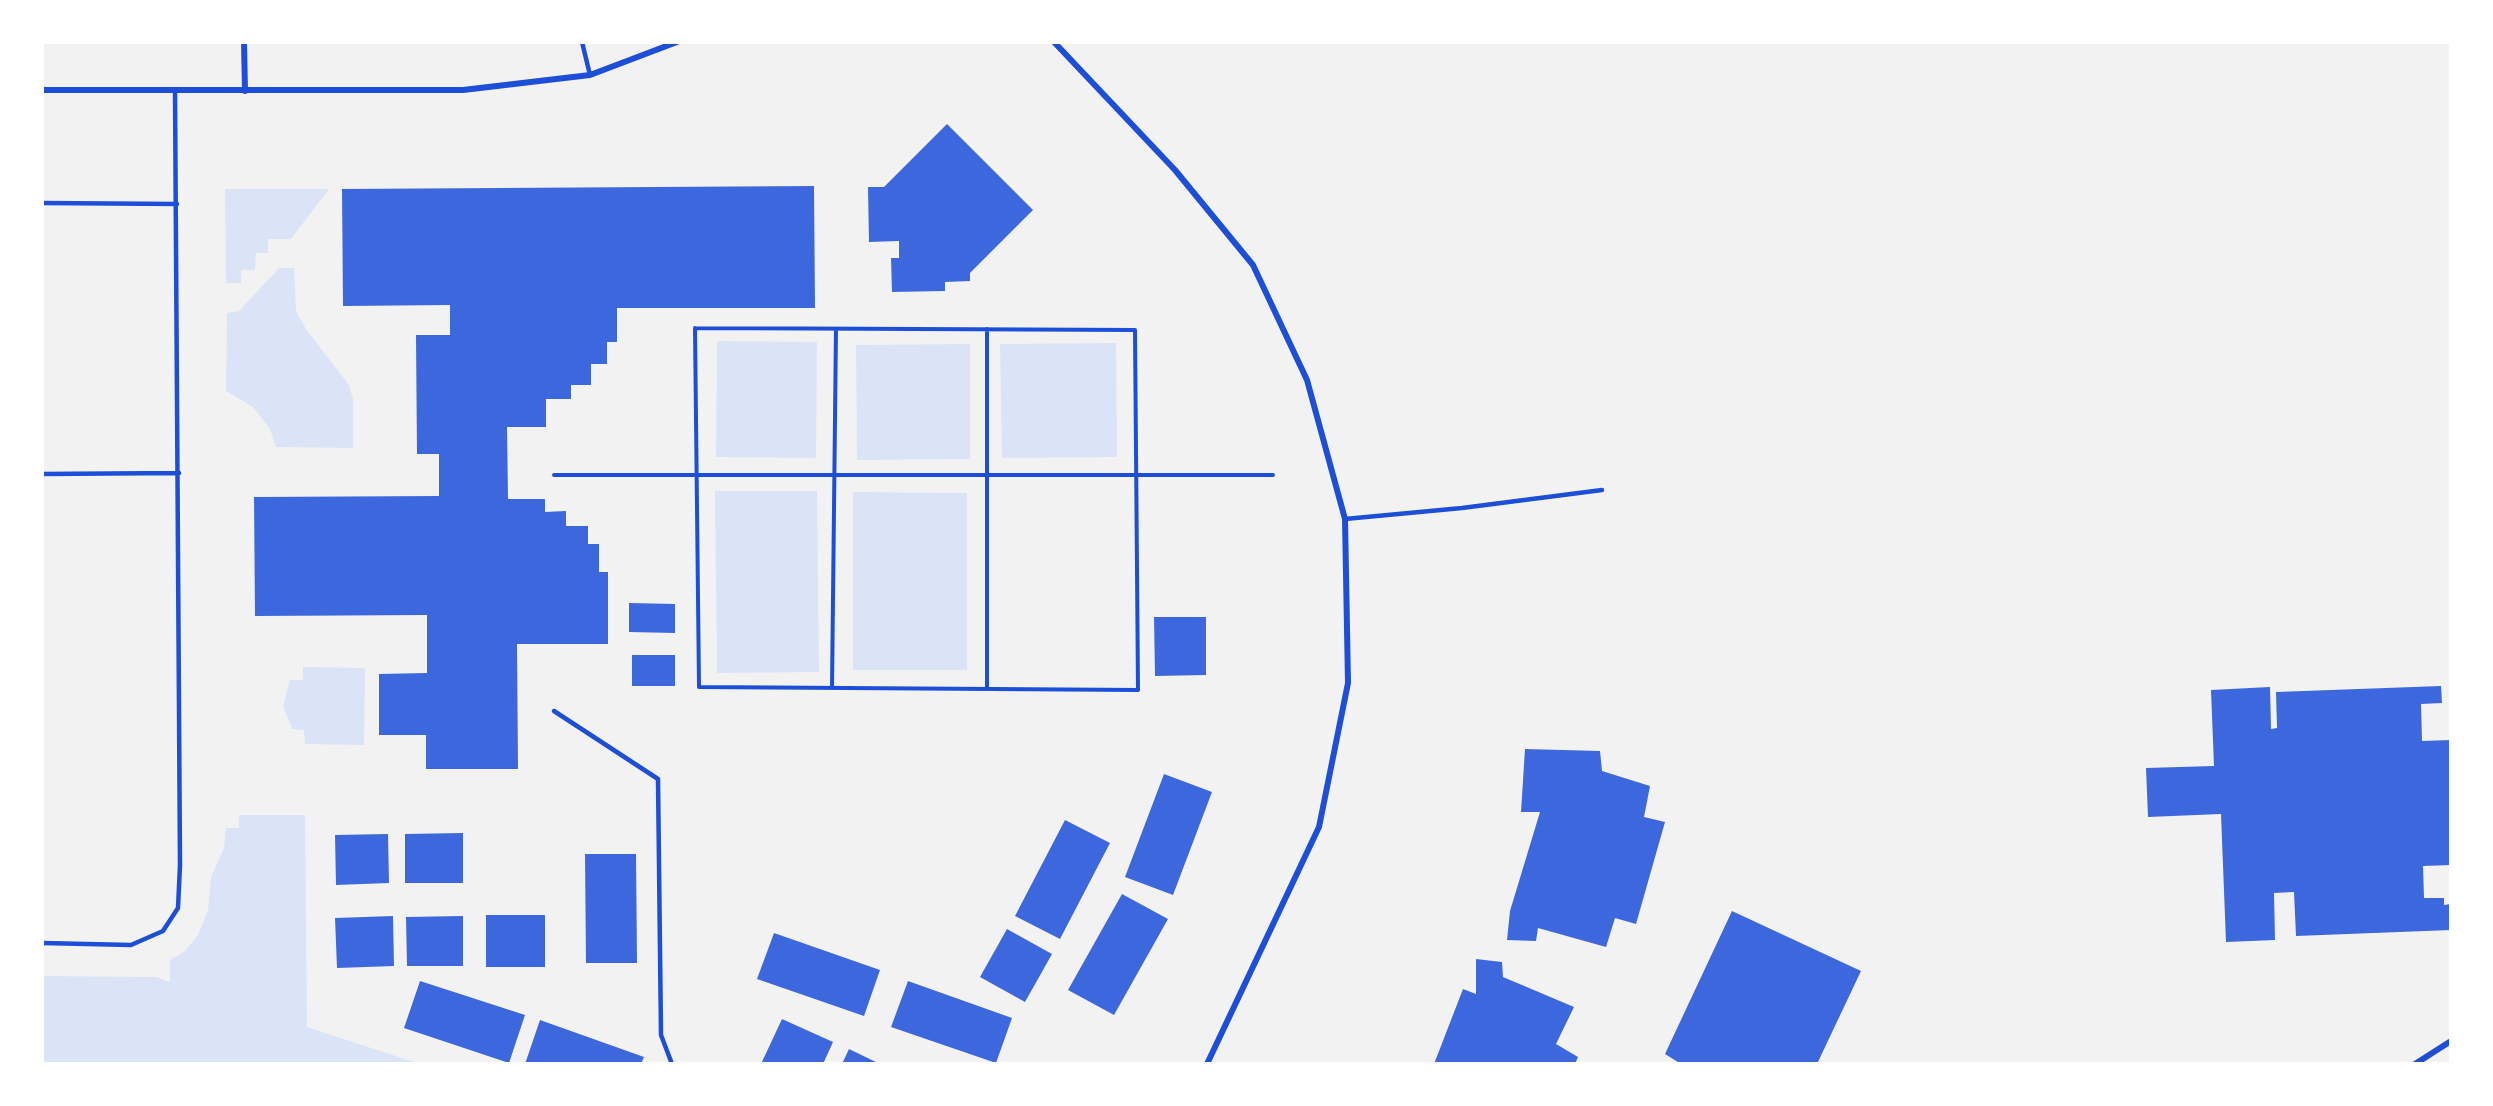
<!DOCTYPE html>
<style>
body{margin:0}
#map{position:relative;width:2493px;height:1106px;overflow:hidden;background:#f2f2f2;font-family:Cabin,sans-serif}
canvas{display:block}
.frame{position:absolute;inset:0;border:44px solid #fff;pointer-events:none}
</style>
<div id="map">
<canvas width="2493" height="1106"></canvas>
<div class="frame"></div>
</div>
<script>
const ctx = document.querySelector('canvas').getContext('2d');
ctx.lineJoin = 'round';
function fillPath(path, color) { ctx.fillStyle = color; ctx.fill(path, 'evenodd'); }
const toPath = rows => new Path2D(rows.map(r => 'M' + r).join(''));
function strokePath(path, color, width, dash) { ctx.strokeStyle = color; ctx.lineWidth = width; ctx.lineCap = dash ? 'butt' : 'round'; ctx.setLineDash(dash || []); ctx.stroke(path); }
fillPath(toPath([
 [225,189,329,189,291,239,268,239,268,253,256,253,255,270,241,270,241,283,226,283],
 [279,268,294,268,296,311,306,329,349,385,353,399,353,448,276,447,270,429,253,407,226,391,227,313,239,311],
 [717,341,817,342,816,458,716,457],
 [1116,343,1117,457,1002,458,1000,344],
 [970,344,970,459,857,460,856,345],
 [715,491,817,491,819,672,717,673],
 [853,492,967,493,967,670,853,670],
 [303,667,365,668,364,745,305,744,304,730,292,729,283,706,290,680,303,680],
 [239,815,305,815,307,1027,420,1064,42,1064,42,976,157,977,170,982,170,960,185,951,198,935,208,910,211,877,224,848,226,828,239,828]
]), '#dbe4f7');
fillPath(toPath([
 [947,124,1033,210,970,273,970,281,945,282,945,291,892,292,891,258,899,258,899,241,869,242,868,187,884,187],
 [814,186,815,308,617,308,617,342,607,342,607,364,591,364,591,385,571,385,571,399,546,399,546,427,507,427,508,499,545,499,545,512,566,511,566,526,588,526,588,544,599,544,599,572,608,572,608,644,517,644,518,769,426,769,426,735,379,735,379,674,427,673,427,615,255,616,254,497,439,496,439,454,417,454,416,335,450,335,450,305,343,306,342,189],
 [629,603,675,604,675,633,629,632],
 [1154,617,1206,617,1206,675,1155,676],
 [632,655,675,655,675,686,632,686],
 [2441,686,2442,703,2421,704,2422,741,2451,740,2451,865,2423,866,2424,898,2444,898,2444,905,2451,904,2451,930,2296,936,2294,892,2274,893,2275,940,2226,942,2221,814,2148,817,2146,768,2214,766,2211,690,2270,687,2271,729,2277,728,2276,692],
 [1525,749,1600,751,1602,771,1650,786,1644,817,1665,822,1636,924,1615,918,1606,947,1538,928,1536,941,1507,940,1510,911,1540,812,1521,812],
 [1164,774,1212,792,1173,895,1125,877],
 [1065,820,1110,843,1060,939,1015,916],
 [463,833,463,883,405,883,405,834],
 [388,834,389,883,336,885,335,835],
 [585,854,636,854,637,963,586,963],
 [1122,894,1168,919,1114,1015,1068,990],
 [1732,911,1861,971,1817,1064,1681,1064,1665,1054],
 [486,915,545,915,545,967,486,967],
 [393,916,394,966,337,968,335,918],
 [463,916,463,966,407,966,406,917],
 [1007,929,1052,954,1025,1002,980,977],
 [774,933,880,970,864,1016,757,979],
 [1476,959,1502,962,1503,977,1574,1007,1556,1044,1578,1057,1575,1064,1434,1064,1463,989,1476,994],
 [420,981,525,1015,509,1063,404,1028],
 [908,981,1012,1018,996,1063,891,1027],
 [782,1019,833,1042,823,1064,761,1064],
 [540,1020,644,1057,641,1064,525,1064],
 [849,1049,880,1064,842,1064]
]), '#3d67dc');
strokePath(toPath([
 [695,328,1135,330,1138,690,699,687,695,328],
 [554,475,1273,475],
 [832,688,836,329],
 [987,688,987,329]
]), '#1d4ed8', 4);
strokePath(toPath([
 [582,42,590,75],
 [42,203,177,204],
 [42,474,179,473],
 [1345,519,1462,508,1602,490],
 [554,711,658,779,661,1035,672,1064],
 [42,943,131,945,163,931,178,908,180,865,175,91]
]), '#1d4ed8', 4.5);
strokePath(toPath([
 [244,42,245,91],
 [1054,42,1175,170,1253,265,1307,380,1345,519,1348,683,1319,827,1207,1064],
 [42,90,463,90,590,75,677,42],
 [2415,1064,2451,1041]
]), '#1d4ed8', 6);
</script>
